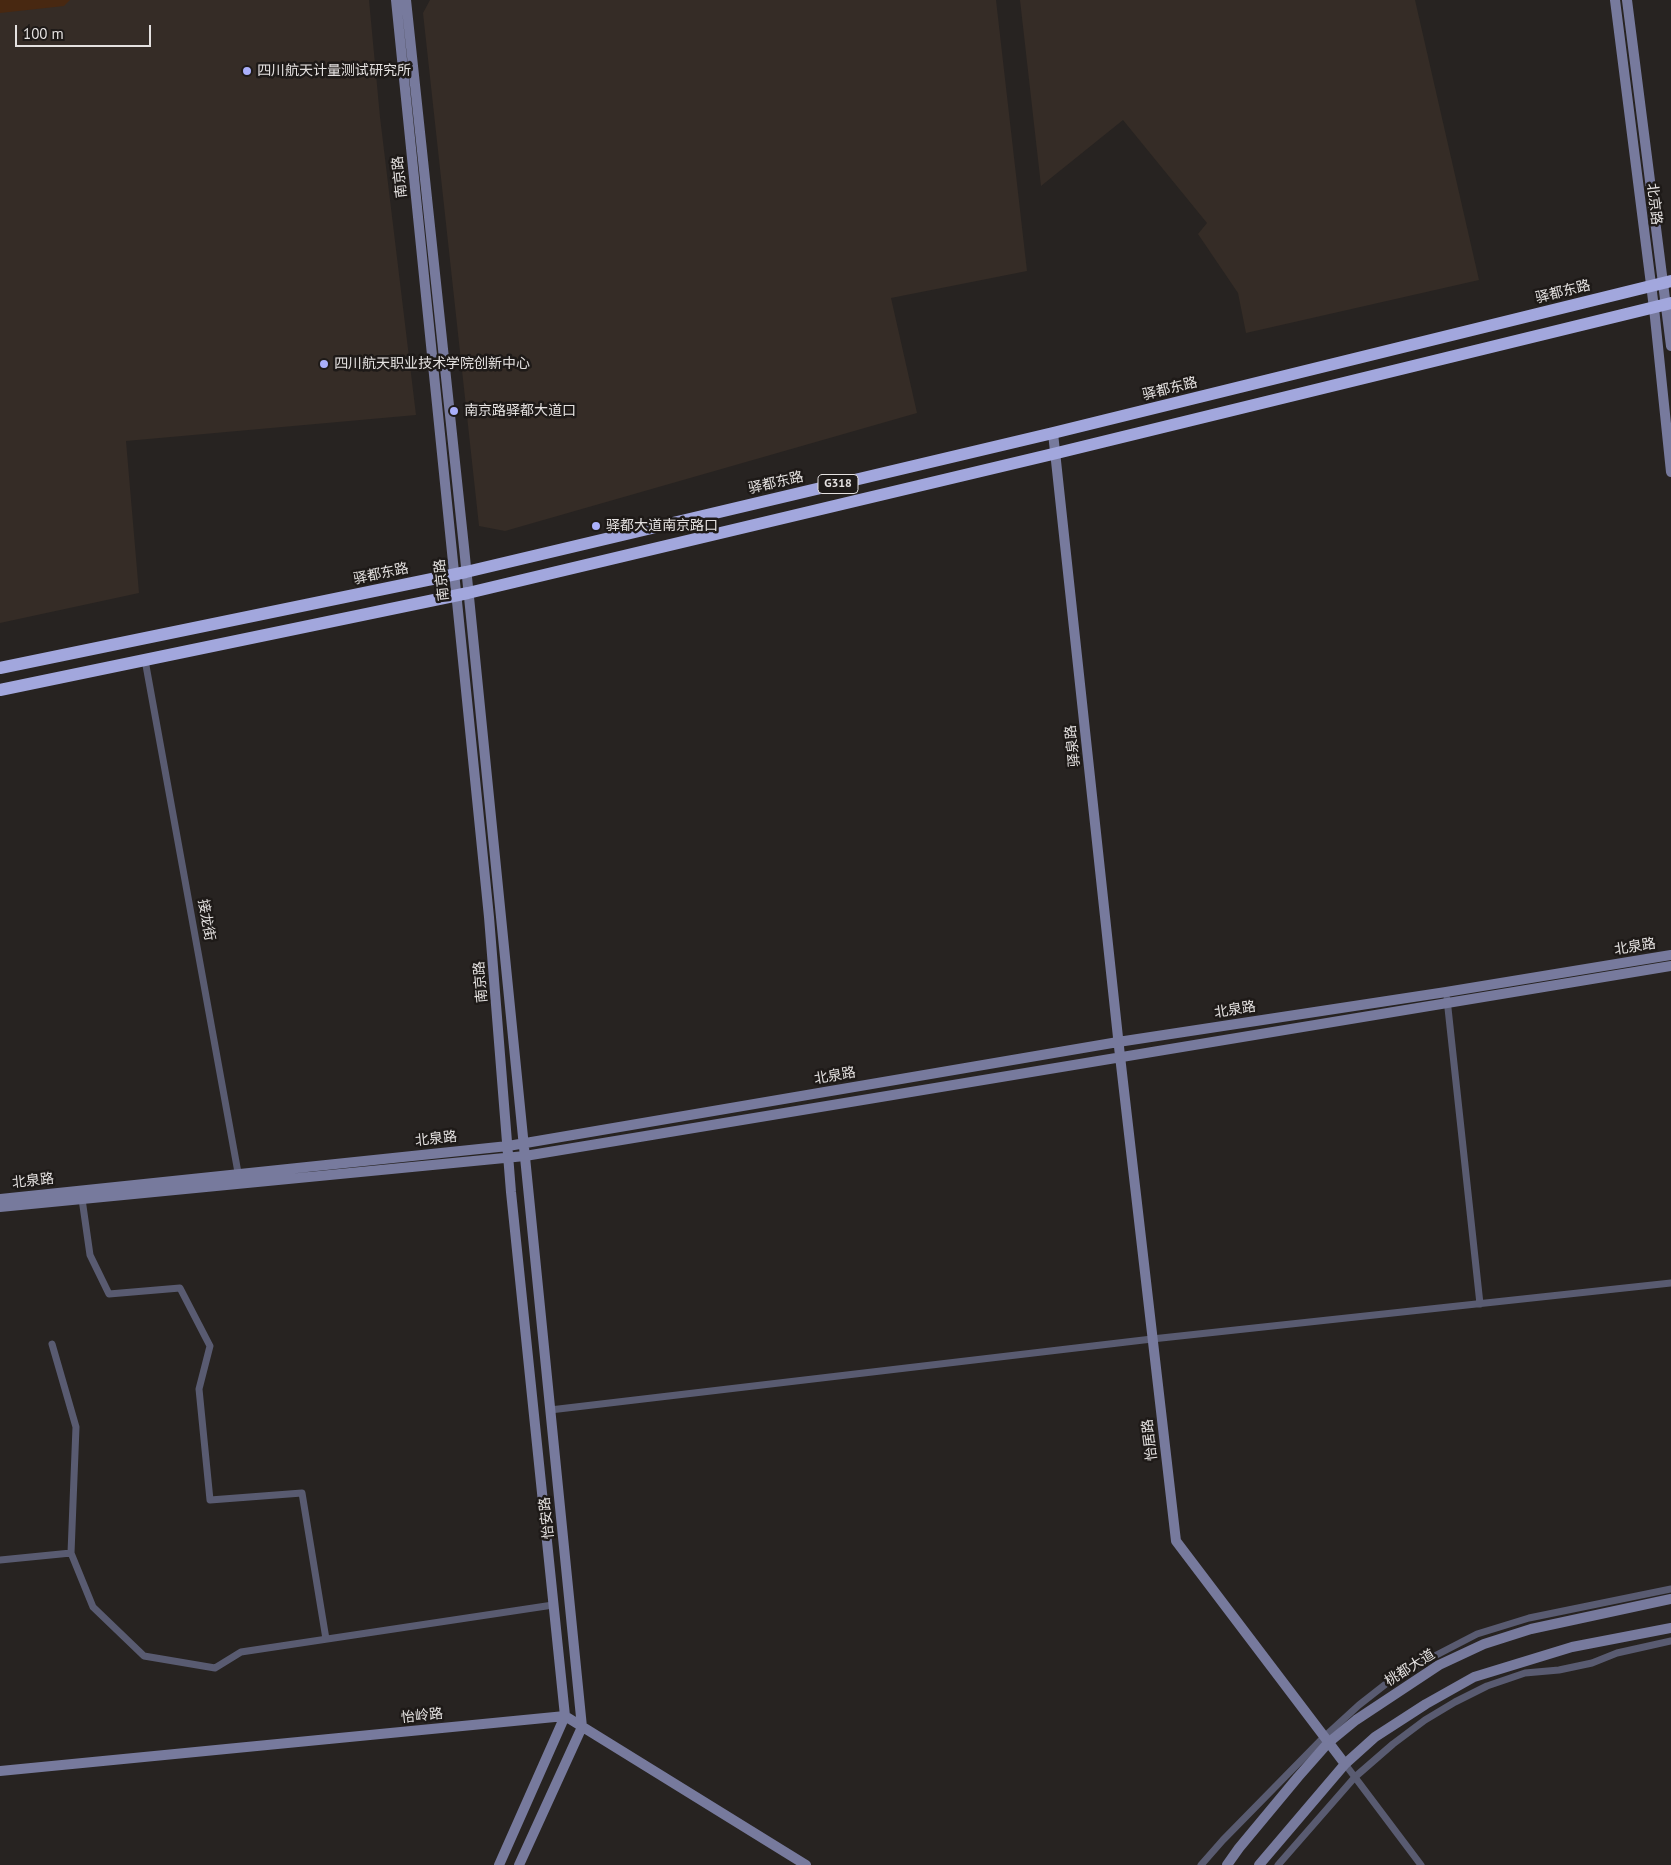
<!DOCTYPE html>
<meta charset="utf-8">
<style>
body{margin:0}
#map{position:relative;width:1671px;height:1865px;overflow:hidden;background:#272321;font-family:"PT Sans",sans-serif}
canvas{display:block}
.scale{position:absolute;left:15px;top:25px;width:136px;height:22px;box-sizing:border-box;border:2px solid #e4e1e0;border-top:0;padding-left:6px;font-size:15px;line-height:18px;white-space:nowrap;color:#e4e1e0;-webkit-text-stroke:4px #1e1a18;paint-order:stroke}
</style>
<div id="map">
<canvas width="1671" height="1865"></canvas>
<div class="scale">100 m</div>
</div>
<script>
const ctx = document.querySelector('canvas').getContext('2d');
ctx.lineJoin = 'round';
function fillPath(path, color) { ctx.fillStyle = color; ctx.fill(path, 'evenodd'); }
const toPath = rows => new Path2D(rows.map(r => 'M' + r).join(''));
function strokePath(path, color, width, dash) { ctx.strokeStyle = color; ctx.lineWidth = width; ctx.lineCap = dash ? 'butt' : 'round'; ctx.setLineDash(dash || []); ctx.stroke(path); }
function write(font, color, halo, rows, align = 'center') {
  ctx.font = font + ' "PT Sans","Noto Sans SC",sans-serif'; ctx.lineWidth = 5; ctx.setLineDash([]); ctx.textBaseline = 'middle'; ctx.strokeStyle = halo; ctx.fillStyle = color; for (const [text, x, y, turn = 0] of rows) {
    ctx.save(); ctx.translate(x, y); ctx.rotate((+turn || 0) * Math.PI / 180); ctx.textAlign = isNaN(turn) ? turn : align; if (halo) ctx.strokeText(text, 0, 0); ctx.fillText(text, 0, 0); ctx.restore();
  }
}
fillPath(toPath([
 [0,0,369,0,380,117,416,415,126,441,139,593,0,623],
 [430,0,996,0,1027,271,891,298,917,413,505,531,479,526,423,13],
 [1020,0,1415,0,1479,280,1246,333,1238,293,1198,234,1207,223,1123,120,1041,186]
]), '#352c26');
fillPath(toPath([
 [0,0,70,0,64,6,0,13]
]), '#482811');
strokePath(toPath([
 [145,660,239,1178],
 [1447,999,1480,1304],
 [82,1199,90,1255,109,1294,180,1288,210,1346,199,1389,210,1500,302,1493,326,1639],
 [52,1344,76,1427,71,1553,93,1607,144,1656,215,1668,241,1652,553,1605],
 [550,1410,1152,1339,1671,1283],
 [0,1560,71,1553],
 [1345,1764,1421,1865],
 [1201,1865,1223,1840,1324,1737,1359,1705,1396,1676,1477,1634,1529,1618,1671,1589],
 [1278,1865,1355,1777,1393,1744,1425,1720,1455,1702,1487,1686,1525,1673,1559,1670,1592,1663,1617,1653,1671,1641]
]), '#595b71', 7);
strokePath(toPath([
 [396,0,489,917,511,1192,565,1716,499,1865],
 [406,0,464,547,582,1727,519,1865],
 [1615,0,1654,308,1671,472],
 [1627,0,1671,346],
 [1053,433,1120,1056,1176,1541,1345,1764],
 [0,1199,508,1146,1118,1042,1446,992,1671,955],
 [0,1207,525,1156,1671,966],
 [0,1771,565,1716,806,1865],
 [1227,1865,1239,1848,1298,1777,1328,1743,1356,1720,1439,1665,1484,1644,1531,1629,1671,1599],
 [1259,1865,1345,1764,1375,1737,1426,1704,1474,1677,1572,1647,1671,1628]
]), '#777a9d', 10);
strokePath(toPath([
 [0,668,466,572,1053,433,1671,281],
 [0,690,468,593,1057,453,1671,303]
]), '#a2a7dd', 12);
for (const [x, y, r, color] of [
 [247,71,5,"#aab0fb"],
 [324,364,5,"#aab0fb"],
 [454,411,5,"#aab0fb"],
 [596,526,5,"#aab0fb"]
]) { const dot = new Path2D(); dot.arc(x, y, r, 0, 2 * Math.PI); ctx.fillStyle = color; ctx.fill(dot); strokePath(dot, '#1e1a18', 2); }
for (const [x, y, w] of [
 [838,484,40]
]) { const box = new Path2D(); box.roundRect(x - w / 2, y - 9.5, w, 19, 4); ctx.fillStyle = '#1e1a18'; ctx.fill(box); strokePath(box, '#e4e1e0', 1); }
write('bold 12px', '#e4e1e0', null, [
 ["G318",838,484]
]);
write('14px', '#e4e1e0', '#1e1a18', [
 ["四川航天计量测试研究所",257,71],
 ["四川航天职业技术学院创新中心",334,364],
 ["南京路驿都大道口",464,411],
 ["驿都大道南京路口",606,526]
], 'left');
write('14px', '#e4e1e0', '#1e1a18', [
 ["南京路",400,177,-96],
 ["北京路",1654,204,83],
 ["驿都东路",1563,292,-14],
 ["驿都东路",1170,389,-14],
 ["驿都东路",776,483,-13],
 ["驿都东路",381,574,-12],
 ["南京路",442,580,-96],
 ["驿泉路",1073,746,-96],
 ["接龙街",206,920,80],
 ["北泉路",1635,947,-9],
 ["南京路",481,982,-95],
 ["北泉路",1235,1010,-9],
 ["北泉路",835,1076,-10],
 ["北泉路",436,1139,-6],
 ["北泉路",33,1181,-6],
 ["怡居路",1150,1440,-97],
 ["怡安路",547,1518,-96],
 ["桃都大道",1410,1668,-32],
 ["怡岭路",422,1716,-6]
]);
</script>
